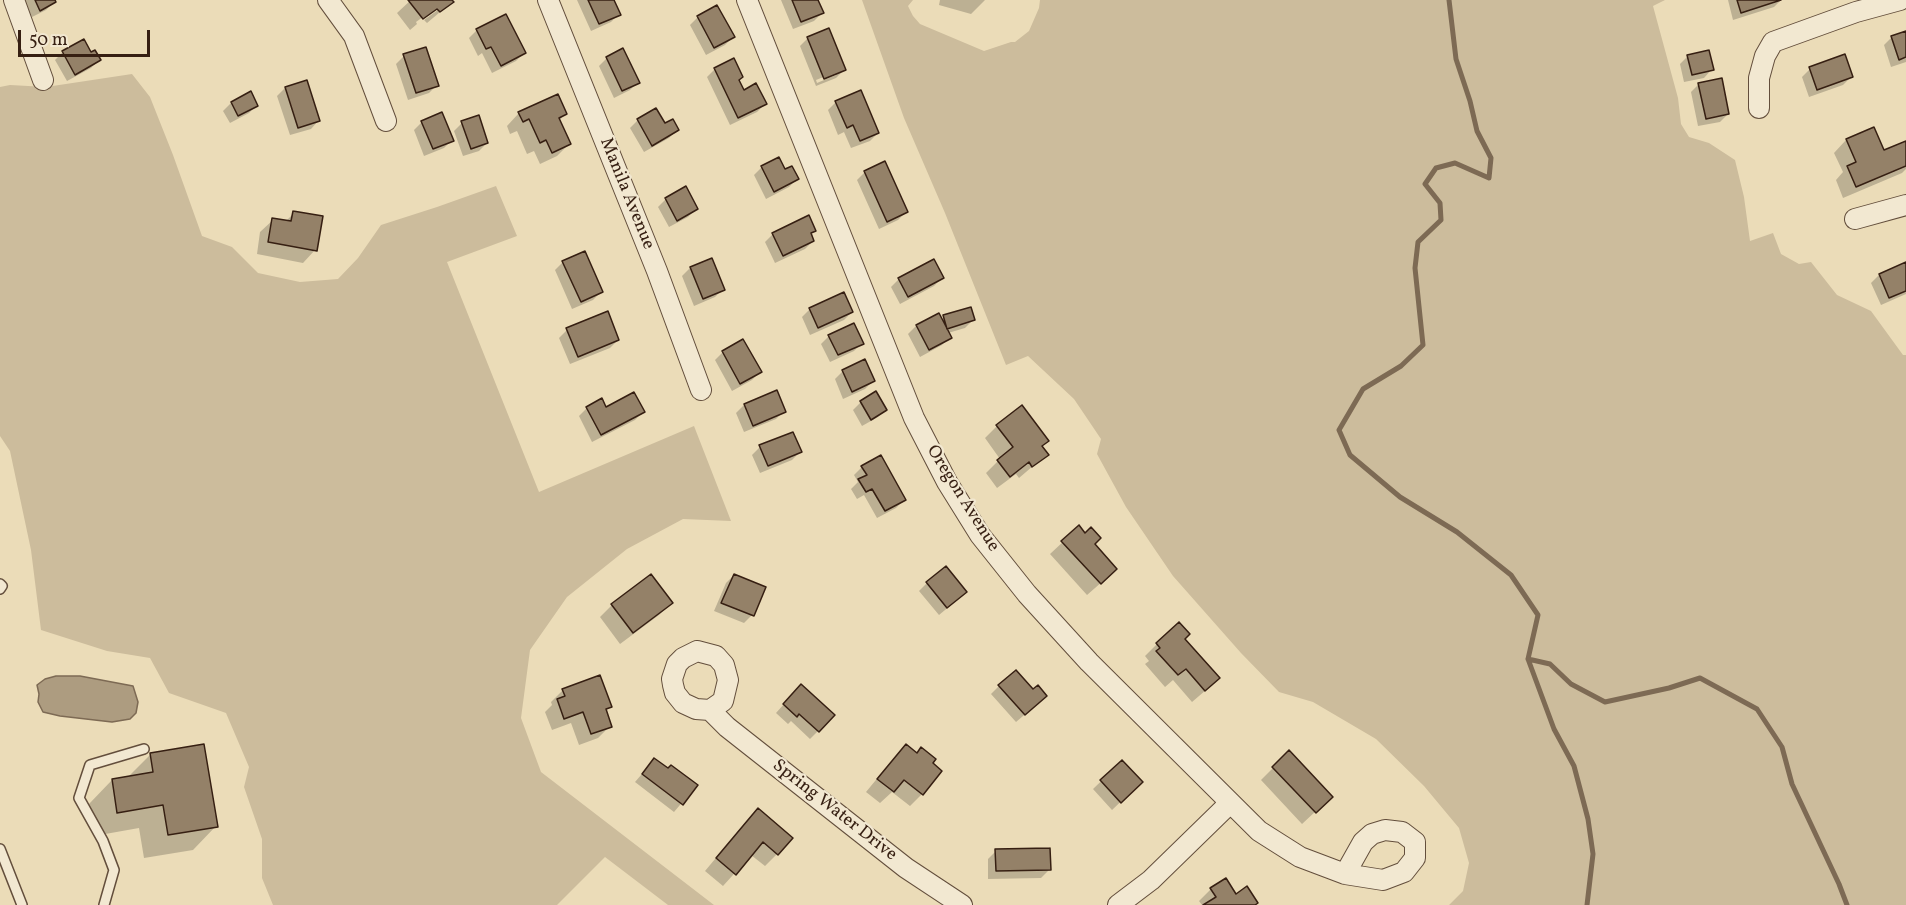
<!DOCTYPE html>
<style>
body{margin:0}
#map{position:relative;width:1906px;height:905px;overflow:hidden;background:#ebdcb8;font-family:Vollkorn,serif}
canvas{display:block}
.scale{position:absolute;left:18px;top:30px;width:132px;height:27px;box-sizing:border-box;border:3px solid #361f12;border-top:0;padding-left:8px;font-size:18px;line-height:21px;white-space:nowrap;color:#361f12;-webkit-text-stroke:4px #f2e8d1;paint-order:stroke}
</style>
<div id="map">
<canvas width="1906" height="905"></canvas>
<div class="scale">50 m</div>
</div>
<script>
const ctx = document.querySelector('canvas').getContext('2d');
ctx.lineJoin = 'round';
function fillPath(path, color) { ctx.fillStyle = color; ctx.fill(path, 'evenodd'); }
const toPath = rows => new Path2D(rows.map(r => 'M' + r).join(''));
function strokePath(path, color, width, dash) { ctx.strokeStyle = color; ctx.lineWidth = width; ctx.lineCap = dash ? 'butt' : 'round'; ctx.setLineDash(dash || []); ctx.stroke(path); }
function write(font, color, halo, rows, align = 'center') {
  ctx.font = font + ' Vollkorn,serif'; ctx.lineWidth = 4.5; ctx.setLineDash([]); ctx.textBaseline = 'middle'; ctx.strokeStyle = halo; ctx.fillStyle = color; for (const [text, x, y, turn = 0] of rows) {
    ctx.save(); ctx.translate(x, y); ctx.rotate((+turn || 0) * Math.PI / 180); ctx.textAlign = isNaN(turn) ? turn : align; if (halo) ctx.strokeText(text, 0, 0); ctx.fillText(text, 0, 0); ctx.restore();
  }
}
fillPath(toPath([
 [862,0,913,0,908,6,913,16,920,24,984,51,1011,42,1015,42,1029,31,1039,8,1040,0,1665,0,1653,6,1678,98,1681,124,1689,137,1709,143,1735,160,1744,197,1750,241,1773,233,1781,254,1799,264,1811,262,1837,295,1871,311,1903,355,1906,355,1906,905,1449,905,1463,891,1469,863,1459,828,1424,786,1376,739,1313,702,1279,692,1241,653,1173,576,1126,507,1097,454,1101,439,1074,399,1028,356,1006,365,945,213,904,118],
 [132,74,150,97,173,155,202,236,232,247,258,273,300,282,338,279,358,258,381,225,437,207,496,186,517,236,447,262,539,492,694,426,731,521,683,519,627,549,567,597,530,650,521,718,541,772,714,905,668,905,605,857,557,905,273,905,262,878,262,839,244,787,249,767,226,713,169,693,150,658,107,651,41,630,31,550,10,451,0,436,0,87,10,85,46,87]
]), '#ccbc9c');
const water = toPath([
 [56,676,80,676,133,686,138,702,136,713,130,719,112,722,60,716,43,712,38,702,39,694,37,685,45,679,56,676]
]);
fillPath(water, '#ad9c80');
strokePath(water, '#7d6a54', 1.5);
fillPath(toPath([
 [23,0,53,0,54,2,46,10,32,17],
 [411,0,451,0,452,2,427,23,424,20,438,10,438,6,416,22,417,24,410,30,397,13],
 [577,0,613,0,619,14,611,22,591,31],
 [781,0,817,0,822,13,814,21,793,29],
 [940,0,985,0,971,14,939,5],
 [1728,0,1781,0,1774,7,1733,20],
 [505,16,524,53,516,61,492,73,482,53,478,56,469,38,477,30],
 [698,17,733,37,725,45,706,55,690,25],
 [1906,33,1906,62,1891,67,1884,45,1892,37],
 [808,38,844,70,836,78,816,86,800,46],
 [836,72,836,75,817,83,816,80],
 [63,52,91,54,99,60,91,68,67,81,55,60],
 [404,56,437,85,429,93,408,100,396,64],
 [1688,56,1712,69,1704,78,1684,82,1680,64],
 [607,58,638,82,630,90,614,98,599,66],
 [715,69,737,81,743,92,765,104,757,112,730,125,707,77],
 [1810,69,1851,77,1843,85,1809,97,1802,77],
 [306,81,319,120,311,129,290,135,277,96,285,88],
 [1699,84,1728,114,1720,122,1698,126,1691,92],
 [250,93,257,105,249,113,230,123,223,111,231,103],
 [836,102,878,133,870,141,851,148,844,132,838,135,828,110],
 [519,113,565,114,559,121,569,144,557,156,540,164,534,151,527,154,517,131,510,134,507,126],
 [638,120,665,125,677,130,669,138,644,152,630,128],
 [422,122,452,140,444,148,424,156,414,130],
 [462,123,487,143,479,151,463,156,454,131],
 [1874,129,1883,152,1906,143,1906,169,1902,173,1843,198,1836,180,1843,172,1834,153,1846,140],
 [762,167,797,179,789,187,766,199,754,175],
 [865,172,906,212,898,220,879,229,857,180],
 [666,199,696,209,688,217,669,227,658,207],
 [294,213,315,250,303,263,257,254,260,232,273,220,285,222],
 [814,230,810,235,813,241,805,249,775,263,765,242,773,234],
 [563,262,601,292,593,300,572,309,555,270],
 [1906,264,1906,294,1881,305,1871,283,1879,275],
 [690,268,723,289,715,297,694,306,682,276],
 [942,278,934,286,900,304,891,287,899,279],
 [810,309,852,312,844,320,810,335,802,317],
 [938,315,941,320,944,317,973,320,965,328,948,333,950,337,942,345,920,357,908,334,916,326],
 [567,330,618,340,610,348,570,364,559,338],
 [829,336,862,343,854,351,830,362,821,344],
 [723,352,760,372,752,380,732,391,715,360],
 [843,371,873,381,865,389,843,399,835,379],
 [776,392,784,411,776,419,744,432,736,413,744,405],
 [861,402,886,409,878,417,862,426,853,410],
 [587,408,606,409,643,412,635,420,592,442,579,416],
 [997,426,1041,447,1047,454,1019,478,1016,474,997,488,986,473,1000,459,985,438],
 [760,447,800,452,792,460,760,473,752,455],
 [862,467,904,500,896,508,877,518,864,495,857,499,851,489,858,482,854,475],
 [1079,527,1103,581,1087,595,1050,554],
 [734,575,752,615,744,623,714,611,726,583],
 [927,583,957,600,939,615,919,591],
 [671,603,659,615,620,644,600,617,612,605],
 [1183,639,1206,690,1192,702,1173,680,1165,687,1145,664,1149,661,1145,656,1157,644],
 [999,686,1037,704,1016,722,991,694],
 [563,690,610,707,605,712,610,726,598,738,579,745,571,723,552,730,545,712,552,705,551,702],
 [793,694,818,731,810,739,791,721,788,724,776,713],
 [906,746,922,794,910,806,892,792,880,803,866,792,894,758],
 [1289,752,1331,797,1302,824,1261,780],
 [151,754,216,826,193,850,144,858,139,828,94,836,89,804,112,780,128,777],
 [654,760,696,786,674,812,635,782],
 [1121,762,1133,790,1112,810,1093,789],
 [746,822,777,854,765,866,751,855,723,886,705,871],
 [996,851,1049,870,1041,878,988,879,988,859],
 [1211,889,1235,896,1254,905,1202,905,1199,901]
]), '#0003');
strokePath(toPath([
 [1449,0,1456,59,1470,101,1477,131,1491,158,1489,178,1455,163,1436,168,1425,184,1440,203,1441,220,1418,242,1415,268,1423,345,1401,366,1363,389,1339,430,1350,455,1400,497,1457,532,1511,575,1538,615,1528,659,1550,664,1571,684,1605,702,1669,688,1700,678,1757,709,1782,747,1792,784,1839,884,1847,905],
 [1528,659,1554,729,1574,766,1588,819,1593,854,1587,905]
]), '#7d6a54', 5);
const building = toPath([
 [35,0,55,0,56,2,40,11,35,0],
 [408,0,452,0,454,2,440,12,437,9,423,19,408,0],
 [588,0,614,0,621,15,599,24,588,0],
 [792,0,818,0,824,13,801,22,792,0],
 [1737,0,1781,0,1741,13,1737,0],
 [717,5,735,37,714,48,697,16,717,5],
 [506,14,526,53,501,66,491,47,486,49,476,29,506,14],
 [829,28,846,70,824,79,807,37,829,28],
 [1906,31,1906,57,1899,60,1891,36,1906,31],
 [84,39,91,52,95,50,101,60,75,75,62,51,84,39],
 [426,47,439,86,416,93,403,54,426,47],
 [623,48,640,83,622,91,606,57,623,48],
 [1709,50,1714,70,1692,75,1687,55,1709,50],
 [1845,54,1853,77,1817,90,1809,67,1845,54],
 [734,58,743,77,739,80,744,90,756,83,767,104,738,118,714,68,734,58],
 [1722,78,1729,114,1706,119,1698,83,1722,78],
 [307,80,320,121,298,128,285,87,307,80],
 [861,90,879,133,860,141,853,125,847,128,835,101,861,90],
 [251,91,258,106,238,116,231,102,251,91],
 [558,94,567,114,559,118,571,144,552,153,546,140,540,143,529,119,523,122,518,112,558,94],
 [656,108,665,123,673,119,679,130,652,146,637,119,656,108],
 [442,112,454,141,433,149,421,121,442,112],
 [479,115,488,143,471,149,461,121,479,115],
 [1874,127,1884,150,1906,141,1906,166,1856,187,1847,166,1856,162,1846,139,1874,127],
 [779,157,785,169,792,166,799,179,774,192,761,166,779,157],
 [885,161,908,212,887,222,864,171,885,161],
 [686,186,698,209,677,221,665,198,686,186],
 [293,211,323,216,317,251,268,242,272,218,291,221,293,211],
 [809,215,816,231,811,233,814,241,783,256,772,233,809,215],
 [585,251,603,292,581,302,562,261,585,251],
 [712,258,725,290,703,299,690,267,712,258],
 [934,259,944,278,908,297,898,278,934,259],
 [1906,262,1906,291,1889,298,1879,274,1906,262],
 [844,292,853,312,818,328,809,308,844,292],
 [971,307,975,320,947,329,943,315,971,307],
 [608,311,619,340,578,357,566,328,608,311],
 [939,313,952,338,929,350,916,325,939,313],
 [854,323,864,344,838,355,828,335,854,323],
 [743,339,762,372,740,384,722,351,743,339],
 [865,359,875,381,852,392,842,370,865,359],
 [777,390,786,412,753,426,744,404,777,390],
 [876,391,887,410,871,420,860,401,876,391],
 [634,392,645,412,601,435,586,407,602,398,606,407,634,392],
 [1022,405,1049,441,1042,446,1049,455,1032,467,1029,462,1010,477,997,460,1013,447,996,425,1022,405],
 [793,432,802,452,768,466,759,445,793,432],
 [881,455,906,500,885,511,872,489,866,492,858,479,867,475,861,466,881,455],
 [1079,525,1085,533,1091,527,1101,538,1095,544,1117,569,1101,584,1061,541,1079,525],
 [946,566,967,592,947,608,926,582,946,566],
 [651,574,673,603,633,633,611,604,651,574],
 [734,574,766,587,754,616,721,603,734,574],
 [1179,622,1190,634,1185,639,1220,678,1205,691,1186,669,1178,675,1156,651,1160,648,1156,643,1179,622],
 [1016,670,1033,689,1038,685,1047,696,1025,715,998,685,1016,670],
 [600,675,612,707,606,709,612,727,591,734,583,712,564,719,557,699,565,696,562,689,600,675],
 [801,684,835,715,819,732,799,714,797,717,783,704,801,684],
 [204,744,218,827,168,835,163,805,117,813,112,779,153,772,150,753,204,744],
 [906,744,917,753,921,747,936,759,933,763,942,771,923,795,904,780,894,792,877,779,906,744],
 [1289,750,1333,797,1316,813,1272,767,1289,750],
 [654,758,668,768,671,765,698,785,683,805,642,774,654,758],
 [1122,760,1143,782,1121,803,1100,780,1122,760],
 [758,808,793,838,778,855,763,842,736,875,716,858,758,808],
 [1050,848,1051,870,996,871,995,849,1050,848],
 [1226,878,1236,894,1247,886,1258,903,1255,905,1203,905,1216,897,1210,888,1226,878]
]);
fillPath(building, '#948168');
strokePath(building, '#361f12', 1.5);
const service = toPath([
 [0,584,2,586,0,589],
 [0,849,22,905],
 [104,905,114,870,103,841,79,798,90,765,144,749]
]);
const minor = toPath([
 [14,0,43,80],
 [328,0,354,36,386,121],
 [548,0,657,271,701,390],
 [747,0,914,418,947,482,980,535,1027,594,1089,662,1259,831,1300,857,1345,874,1383,880,1404,872,1415,858,1415,842,1402,832,1385,830,1372,834,1363,842,1345,874],
 [1759,108,1759,78,1765,56,1773,42,1856,12,1900,0],
 [1855,219,1906,205],
 [697,651,716,656,724,665,728,680,723,701,710,710,696,709,683,703,675,693,673,685,672,679,677,664,683,658,697,651],
 [710,710,727,727,906,868,962,905],
 [1118,905,1151,880,1230,803]
]);
strokePath(service, '#634e3c', 12);
strokePath(minor, '#634e3c', 22);
strokePath(service, '#f2e8d1', 9);
strokePath(minor, '#f2e8d1', 20);
write('18px', '#361f12', '#f2e8d1', [
 ["Manila Avenue",626,194,68],
 ["Oregon Avenue",962,499,58],
 ["Spring Water Drive",834,811,38]
]);
</script>
